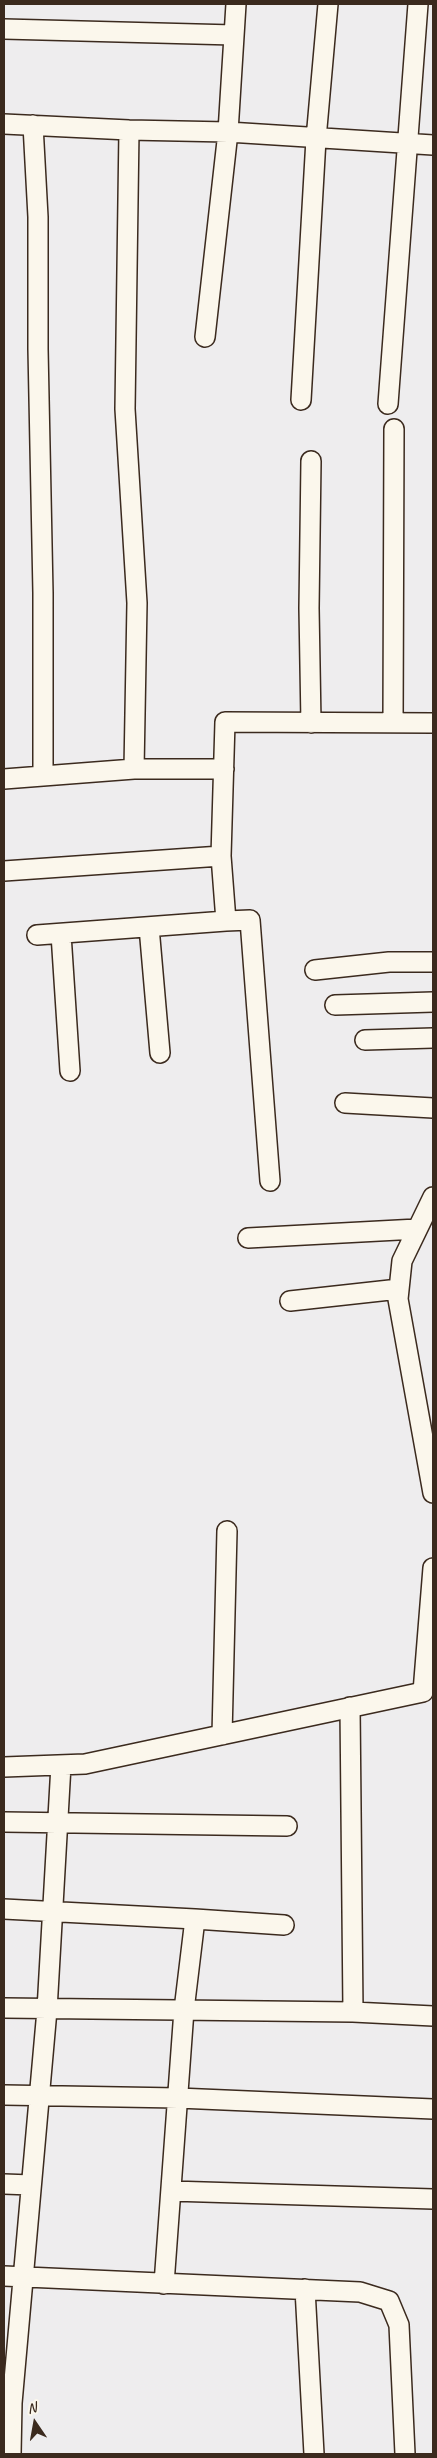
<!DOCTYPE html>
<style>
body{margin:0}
#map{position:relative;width:437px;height:2458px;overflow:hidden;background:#eeedee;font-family:Caveat,sans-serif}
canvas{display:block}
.frame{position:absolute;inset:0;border:5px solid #3b2a1e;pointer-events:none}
.north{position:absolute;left:10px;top:2398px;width:50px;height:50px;-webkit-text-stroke:4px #fbf7ec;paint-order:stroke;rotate:348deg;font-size:14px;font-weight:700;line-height:20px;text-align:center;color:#3b2a1e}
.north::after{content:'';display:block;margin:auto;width:18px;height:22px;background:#3b2a1e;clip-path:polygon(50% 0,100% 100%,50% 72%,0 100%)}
</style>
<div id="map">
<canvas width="437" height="2458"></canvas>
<div class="frame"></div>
<div class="north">N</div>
</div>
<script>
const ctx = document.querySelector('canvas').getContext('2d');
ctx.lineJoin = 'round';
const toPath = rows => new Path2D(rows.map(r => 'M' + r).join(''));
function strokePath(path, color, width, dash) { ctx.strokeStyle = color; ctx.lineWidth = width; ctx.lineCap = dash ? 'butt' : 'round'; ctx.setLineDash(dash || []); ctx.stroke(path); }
const minor = toPath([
 [4,29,234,35],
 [4,124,129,130,228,132,433,145],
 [33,125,38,217,38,349,43,593,43,776],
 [205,337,228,132,236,4],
 [301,400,316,139,328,4],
 [388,404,418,4],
 [311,723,309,608,311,461],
 [393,723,394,429],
 [134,769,224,769],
 [4,779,134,769,137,603,125,409,129,130],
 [4,871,221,856,225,722,433,723],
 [226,921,250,920,270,1181],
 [149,927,160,1053],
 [61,934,70,1071],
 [37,935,226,921,221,856],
 [315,970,389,962,433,962],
 [335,1005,433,1002],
 [365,1040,433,1038],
 [345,1103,433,1108],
 [433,1197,402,1261,398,1299,433,1493],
 [248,1238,417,1229],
 [290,1301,399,1289],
 [350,1707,353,2012],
 [222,1735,227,1531],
 [4,1767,85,1764,423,1692,433,1568],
 [4,1822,287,1826],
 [4,1909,195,1919,184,2010,164,2284],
 [195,1919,284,1925],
 [4,2008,353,2012,433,2016],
 [4,2095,178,2098,433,2109],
 [4,2184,31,2185],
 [171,2191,433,2199],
 [4,2276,360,2292,389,2301,399,2325,405,2454],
 [305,2289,314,2454],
 [11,2454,12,2403,47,2010,61,1765]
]);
strokePath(minor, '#3b2a1e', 22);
strokePath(minor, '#fbf7ec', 19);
</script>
